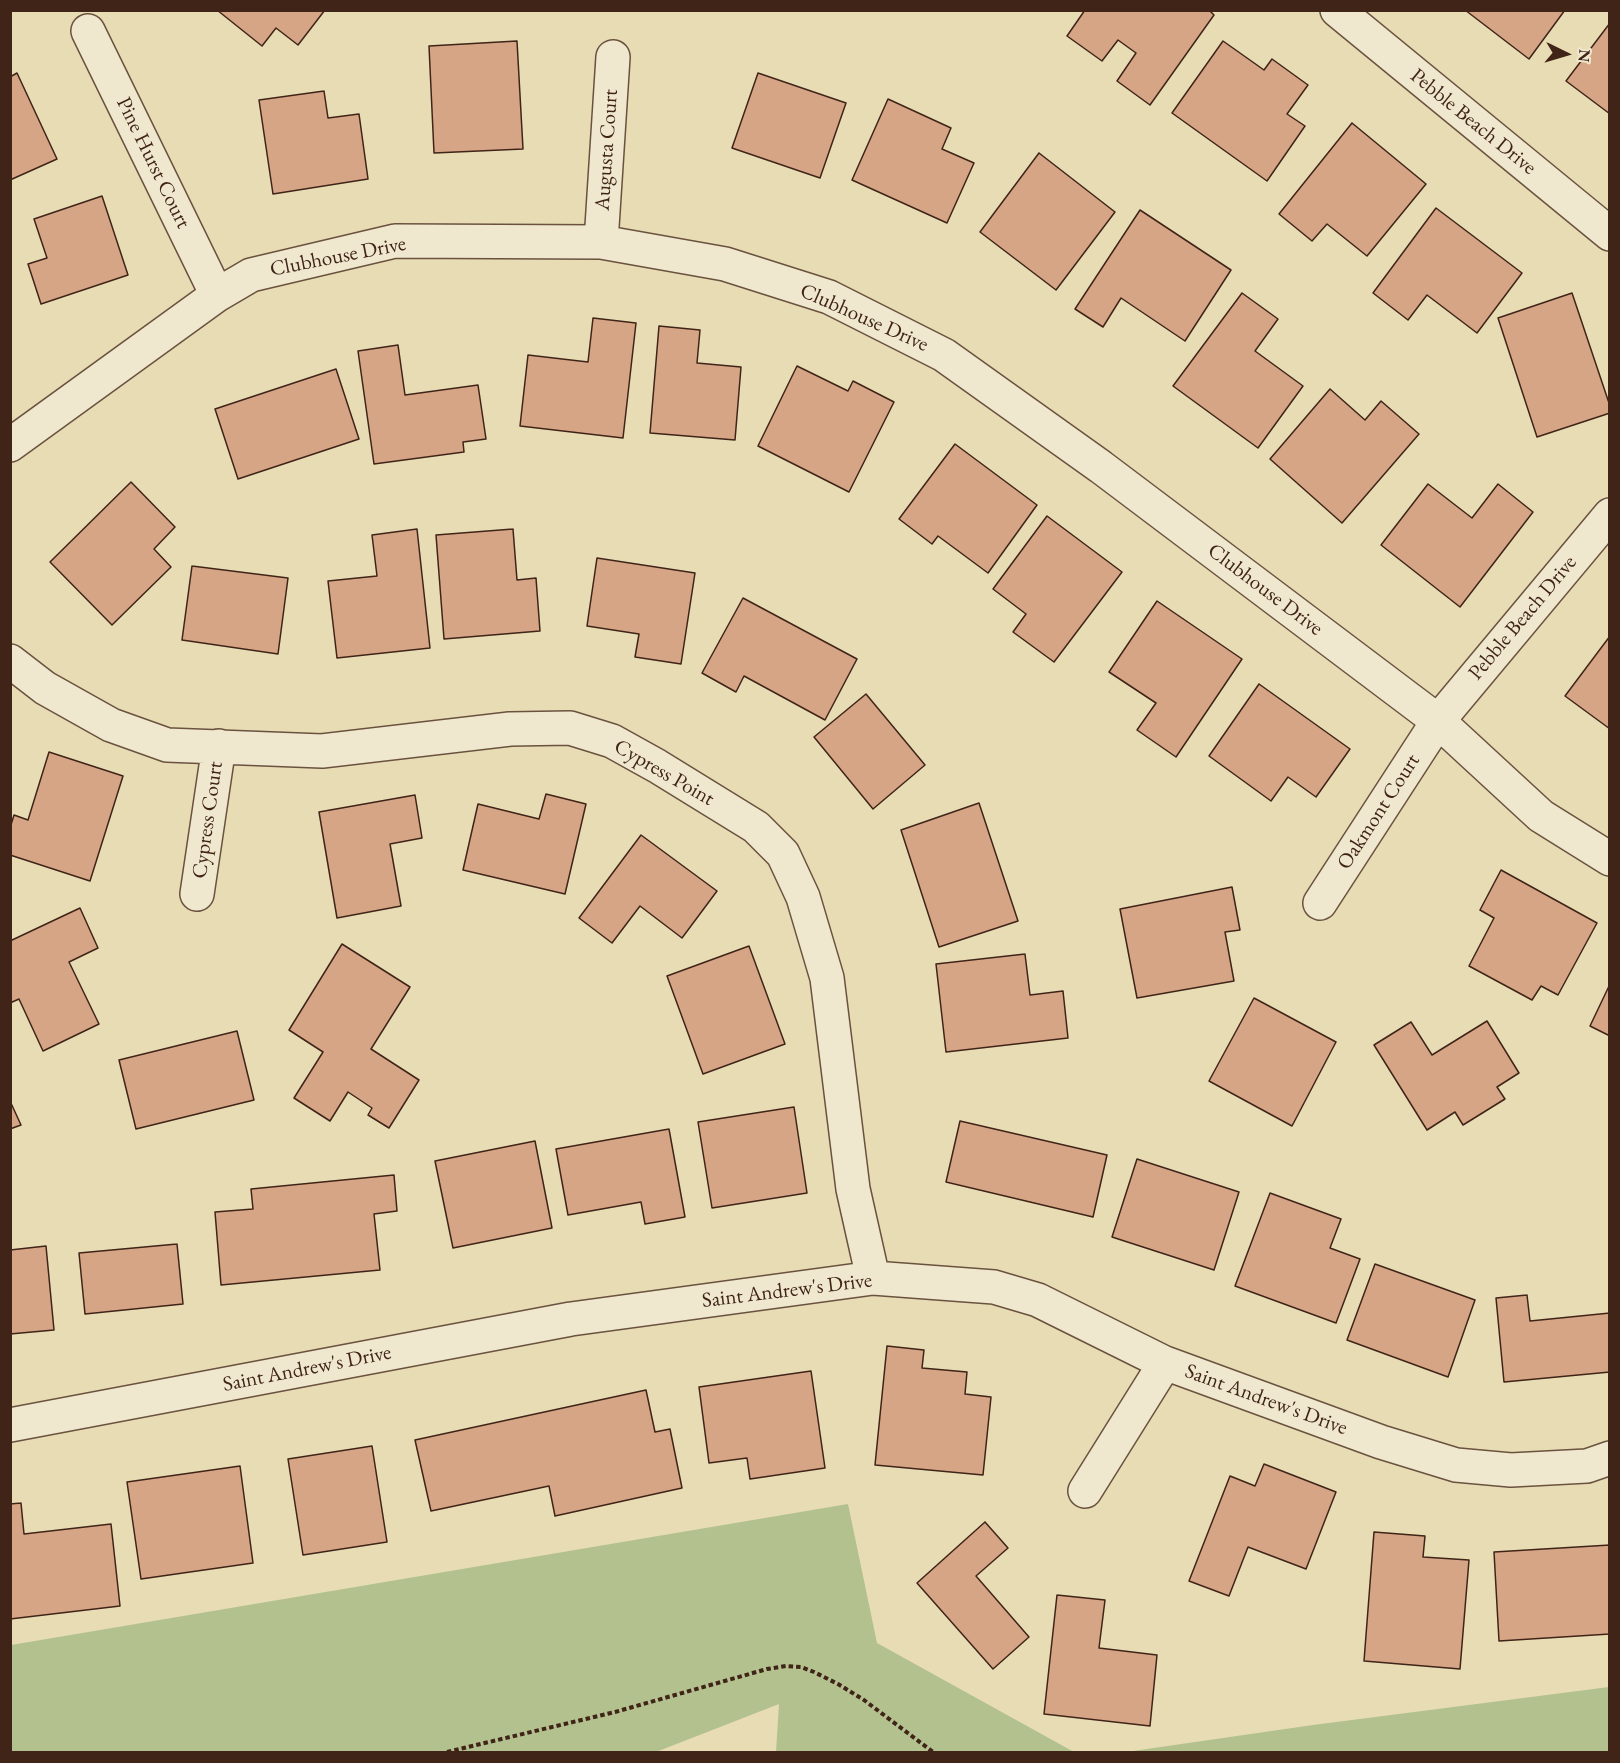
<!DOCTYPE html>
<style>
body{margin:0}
#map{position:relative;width:1620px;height:1763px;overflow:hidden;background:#e7dcb4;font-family:"EB Garamond",serif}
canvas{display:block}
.frame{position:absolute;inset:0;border:12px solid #402418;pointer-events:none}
.north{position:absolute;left:1536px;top:24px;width:60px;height:60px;-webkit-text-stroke:4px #efe8ce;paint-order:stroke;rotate:95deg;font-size:16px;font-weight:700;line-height:24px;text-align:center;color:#402418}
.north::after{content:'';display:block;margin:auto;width:21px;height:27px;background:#402418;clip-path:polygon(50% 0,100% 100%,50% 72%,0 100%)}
</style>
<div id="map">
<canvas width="1620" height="1763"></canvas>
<div class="frame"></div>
<div class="north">N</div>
</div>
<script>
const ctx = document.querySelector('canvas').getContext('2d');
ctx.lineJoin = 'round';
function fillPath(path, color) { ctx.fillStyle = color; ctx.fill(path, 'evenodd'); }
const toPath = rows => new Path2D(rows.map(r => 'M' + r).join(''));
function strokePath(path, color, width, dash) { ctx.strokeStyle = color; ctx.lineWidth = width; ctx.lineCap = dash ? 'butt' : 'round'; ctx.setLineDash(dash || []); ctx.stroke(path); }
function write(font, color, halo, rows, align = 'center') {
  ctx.font = font + ' "EB Garamond",serif'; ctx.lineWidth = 4.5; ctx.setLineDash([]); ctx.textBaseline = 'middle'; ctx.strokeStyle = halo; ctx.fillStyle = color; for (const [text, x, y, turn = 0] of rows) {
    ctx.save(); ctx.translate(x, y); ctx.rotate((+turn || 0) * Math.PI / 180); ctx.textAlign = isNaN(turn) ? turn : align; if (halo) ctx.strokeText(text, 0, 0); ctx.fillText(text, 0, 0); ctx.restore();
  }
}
fillPath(toPath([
 [848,1504,877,1643,1074,1752,776,1752,779,1704,656,1752,11,1752,11,1645],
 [1609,1687,1609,1752,1126,1752,1313,1725]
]), '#b3c18f');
const building = toPath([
 [217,10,325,10,298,45,276,28,262,46,217,10],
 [1085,10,1209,10,1214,15,1150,105,1117,81,1136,53,1118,40,1102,61,1067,36,1085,10],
 [1465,10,1565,10,1529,59,1465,10],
 [1610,23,1610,114,1566,81,1610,23],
 [517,41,523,149,434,153,429,46,517,41],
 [1223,41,1264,70,1272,59,1308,85,1287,114,1305,126,1267,181,1172,113,1223,41],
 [17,73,57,159,10,180,10,77,17,73],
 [758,73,846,103,820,178,732,148,758,73],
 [324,91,328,118,359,114,368,179,273,194,259,100,324,91],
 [888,99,951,128,942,149,974,163,947,223,852,180,888,99],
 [1352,123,1426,184,1367,256,1327,224,1312,241,1279,214,1352,123],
 [1039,153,1115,212,1056,290,980,232,1039,153],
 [102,196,128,275,41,304,28,264,47,258,34,219,102,196],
 [1436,208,1522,273,1477,333,1427,295,1408,320,1373,293,1436,208],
 [1140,210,1231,270,1185,341,1121,298,1103,327,1075,309,1140,210],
 [1242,293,1278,319,1255,351,1303,386,1258,448,1173,386,1242,293],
 [1572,293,1610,406,1610,413,1537,437,1498,318,1572,293],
 [593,318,636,323,623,438,520,426,528,355,588,362,593,318],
 [659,326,700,330,697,363,741,367,735,440,650,433,659,326],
 [398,345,405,395,478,385,486,439,463,442,464,452,374,464,358,351,398,345],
 [797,366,848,391,853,381,894,402,849,492,758,446,797,366],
 [336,369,359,439,238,479,215,409,336,369],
 [1330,389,1365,420,1381,401,1419,434,1342,523,1270,459,1330,389],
 [955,444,1037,505,988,573,938,536,932,544,899,519,955,444],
 [131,482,175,527,154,549,171,567,112,625,50,562,131,482],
 [1428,484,1472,518,1498,484,1533,512,1460,607,1381,545,1428,484],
 [1047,516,1122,572,1054,662,1013,632,1026,614,993,589,1047,516],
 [417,529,430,648,337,658,328,581,377,576,372,535,417,529],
 [513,529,517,580,536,578,540,631,444,639,436,535,513,529],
 [597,558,695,573,681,664,635,657,639,634,587,626,597,558],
 [192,566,288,578,278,654,182,640,192,566],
 [743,598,857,659,825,720,744,676,736,692,702,673,743,598],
 [1157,601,1242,659,1176,757,1137,730,1156,703,1109,672,1157,601],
 [1610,636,1610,729,1565,696,1610,636],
 [1259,684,1350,749,1316,797,1288,777,1271,801,1209,756,1259,684],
 [866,694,925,765,873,809,814,737,866,694],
 [49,752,123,776,90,881,10,855,10,828,14,815,28,820,49,752],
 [546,794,586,804,565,894,463,870,478,804,539,819,546,794],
 [415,795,422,838,390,844,401,906,337,918,319,812,415,795],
 [979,803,1018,921,939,947,901,830,979,803],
 [641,835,717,891,682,938,640,906,612,943,579,918,641,835],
 [1501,870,1597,923,1558,995,1541,986,1532,1000,1469,966,1494,918,1480,910,1501,870],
 [1232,887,1240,930,1225,932,1234,981,1137,998,1120,909,1232,887],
 [80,908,98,948,69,962,99,1024,43,1051,19,999,10,1003,10,941,80,908],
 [342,944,410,987,371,1049,419,1080,389,1128,368,1115,372,1108,348,1092,330,1121,294,1098,323,1052,289,1030,342,944],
 [749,946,785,1044,703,1074,667,976,749,946],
 [1025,954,1030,995,1063,991,1068,1038,946,1052,936,964,1025,954],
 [1610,984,1610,1036,1590,1026,1610,984],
 [1254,998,1336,1042,1292,1126,1209,1081,1254,998],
 [1487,1021,1519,1073,1497,1087,1505,1099,1463,1125,1455,1112,1427,1130,1374,1045,1411,1022,1432,1055,1487,1021],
 [237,1031,254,1100,136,1129,119,1060,237,1031],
 [10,1101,21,1125,10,1129,10,1101],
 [794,1107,807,1193,712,1208,698,1122,794,1107],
 [960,1121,1107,1155,1093,1217,946,1182,960,1121],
 [669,1129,685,1217,645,1224,641,1202,568,1215,556,1149,669,1129],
 [535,1141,552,1228,453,1248,435,1161,535,1141],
 [1137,1159,1239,1192,1214,1270,1112,1237,1137,1159],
 [394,1175,397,1211,374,1214,380,1270,221,1285,215,1212,253,1209,251,1189,394,1175],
 [1270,1193,1341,1219,1330,1248,1360,1259,1336,1323,1235,1286,1270,1193],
 [177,1244,183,1304,85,1314,79,1253,177,1244],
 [46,1246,54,1330,10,1334,10,1250,46,1246],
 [1375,1264,1475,1300,1448,1377,1347,1340,1375,1264],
 [1527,1295,1530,1321,1610,1313,1610,1372,1504,1382,1496,1298,1527,1295],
 [887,1346,924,1350,922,1368,967,1372,965,1394,991,1397,983,1475,875,1465,887,1346],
 [811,1371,825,1468,750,1479,747,1458,709,1463,699,1387,811,1371],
 [646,1390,655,1432,670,1429,682,1488,555,1516,549,1486,431,1511,415,1440,646,1390],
 [372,1446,387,1542,303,1555,288,1459,372,1446],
 [1264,1464,1336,1492,1306,1569,1248,1547,1229,1596,1189,1581,1230,1476,1255,1486,1264,1464],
 [240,1466,253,1563,141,1579,127,1482,240,1466],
 [21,1503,24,1534,111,1524,120,1606,10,1619,10,1504,21,1503],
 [985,1522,1008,1548,976,1576,1029,1637,993,1669,917,1583,985,1522],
 [1374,1532,1425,1536,1423,1557,1469,1560,1460,1669,1364,1661,1374,1532],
 [1610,1545,1610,1634,1499,1641,1494,1552,1610,1545],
 [1057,1595,1105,1600,1099,1648,1157,1655,1150,1726,1044,1714,1057,1595]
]);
fillPath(building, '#d5a586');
strokePath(building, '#402418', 1.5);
const minor = toPath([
 [1337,10,1610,234],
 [88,31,217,295],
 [601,242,613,57],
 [10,445,217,295,251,275,395,241,601,242,725,264,829,297,944,355,1101,467,1438,721,1541,816,1610,859],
 [10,661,45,688,111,725,167,745,322,751,510,729,570,728,612,741,657,766,756,827,783,854,803,897,827,978,853,1189,873,1278],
 [197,894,219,746],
 [1320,903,1438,721,1610,515],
 [10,1425,571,1319,873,1278,994,1287,1038,1300,1165,1363,1381,1442,1456,1465,1511,1470,1587,1466,1610,1458],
 [1085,1491,1165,1363]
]);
strokePath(minor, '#6a523f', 36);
strokePath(toPath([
 [447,1752,615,1712,767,1669,786,1666,801,1667,814,1672,838,1684,864,1700,933,1752]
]), '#402418', 4, [4.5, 3]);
strokePath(minor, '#efe8ce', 33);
write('21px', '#402418', '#efe8ce', [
 ["Pebble Beach Drive",1473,122,39],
 ["Augusta Court",607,150,-86],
 ["Pine Hurst Court",153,163,64],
 ["Clubhouse Drive",338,257,-11],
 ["Clubhouse Drive",864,318,24],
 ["Clubhouse Drive",1265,590,37],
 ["Pebble Beach Drive",1523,618,-50],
 ["Cypress Point",664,773,30],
 ["Oakmont Court",1379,812,-57],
 ["Cypress Court",208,820,-82],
 ["Saint Andrew's Drive",787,1291,-7],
 ["Saint Andrew's Drive",307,1369,-11],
 ["Saint Andrew's Drive",1266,1400,20]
]);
</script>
